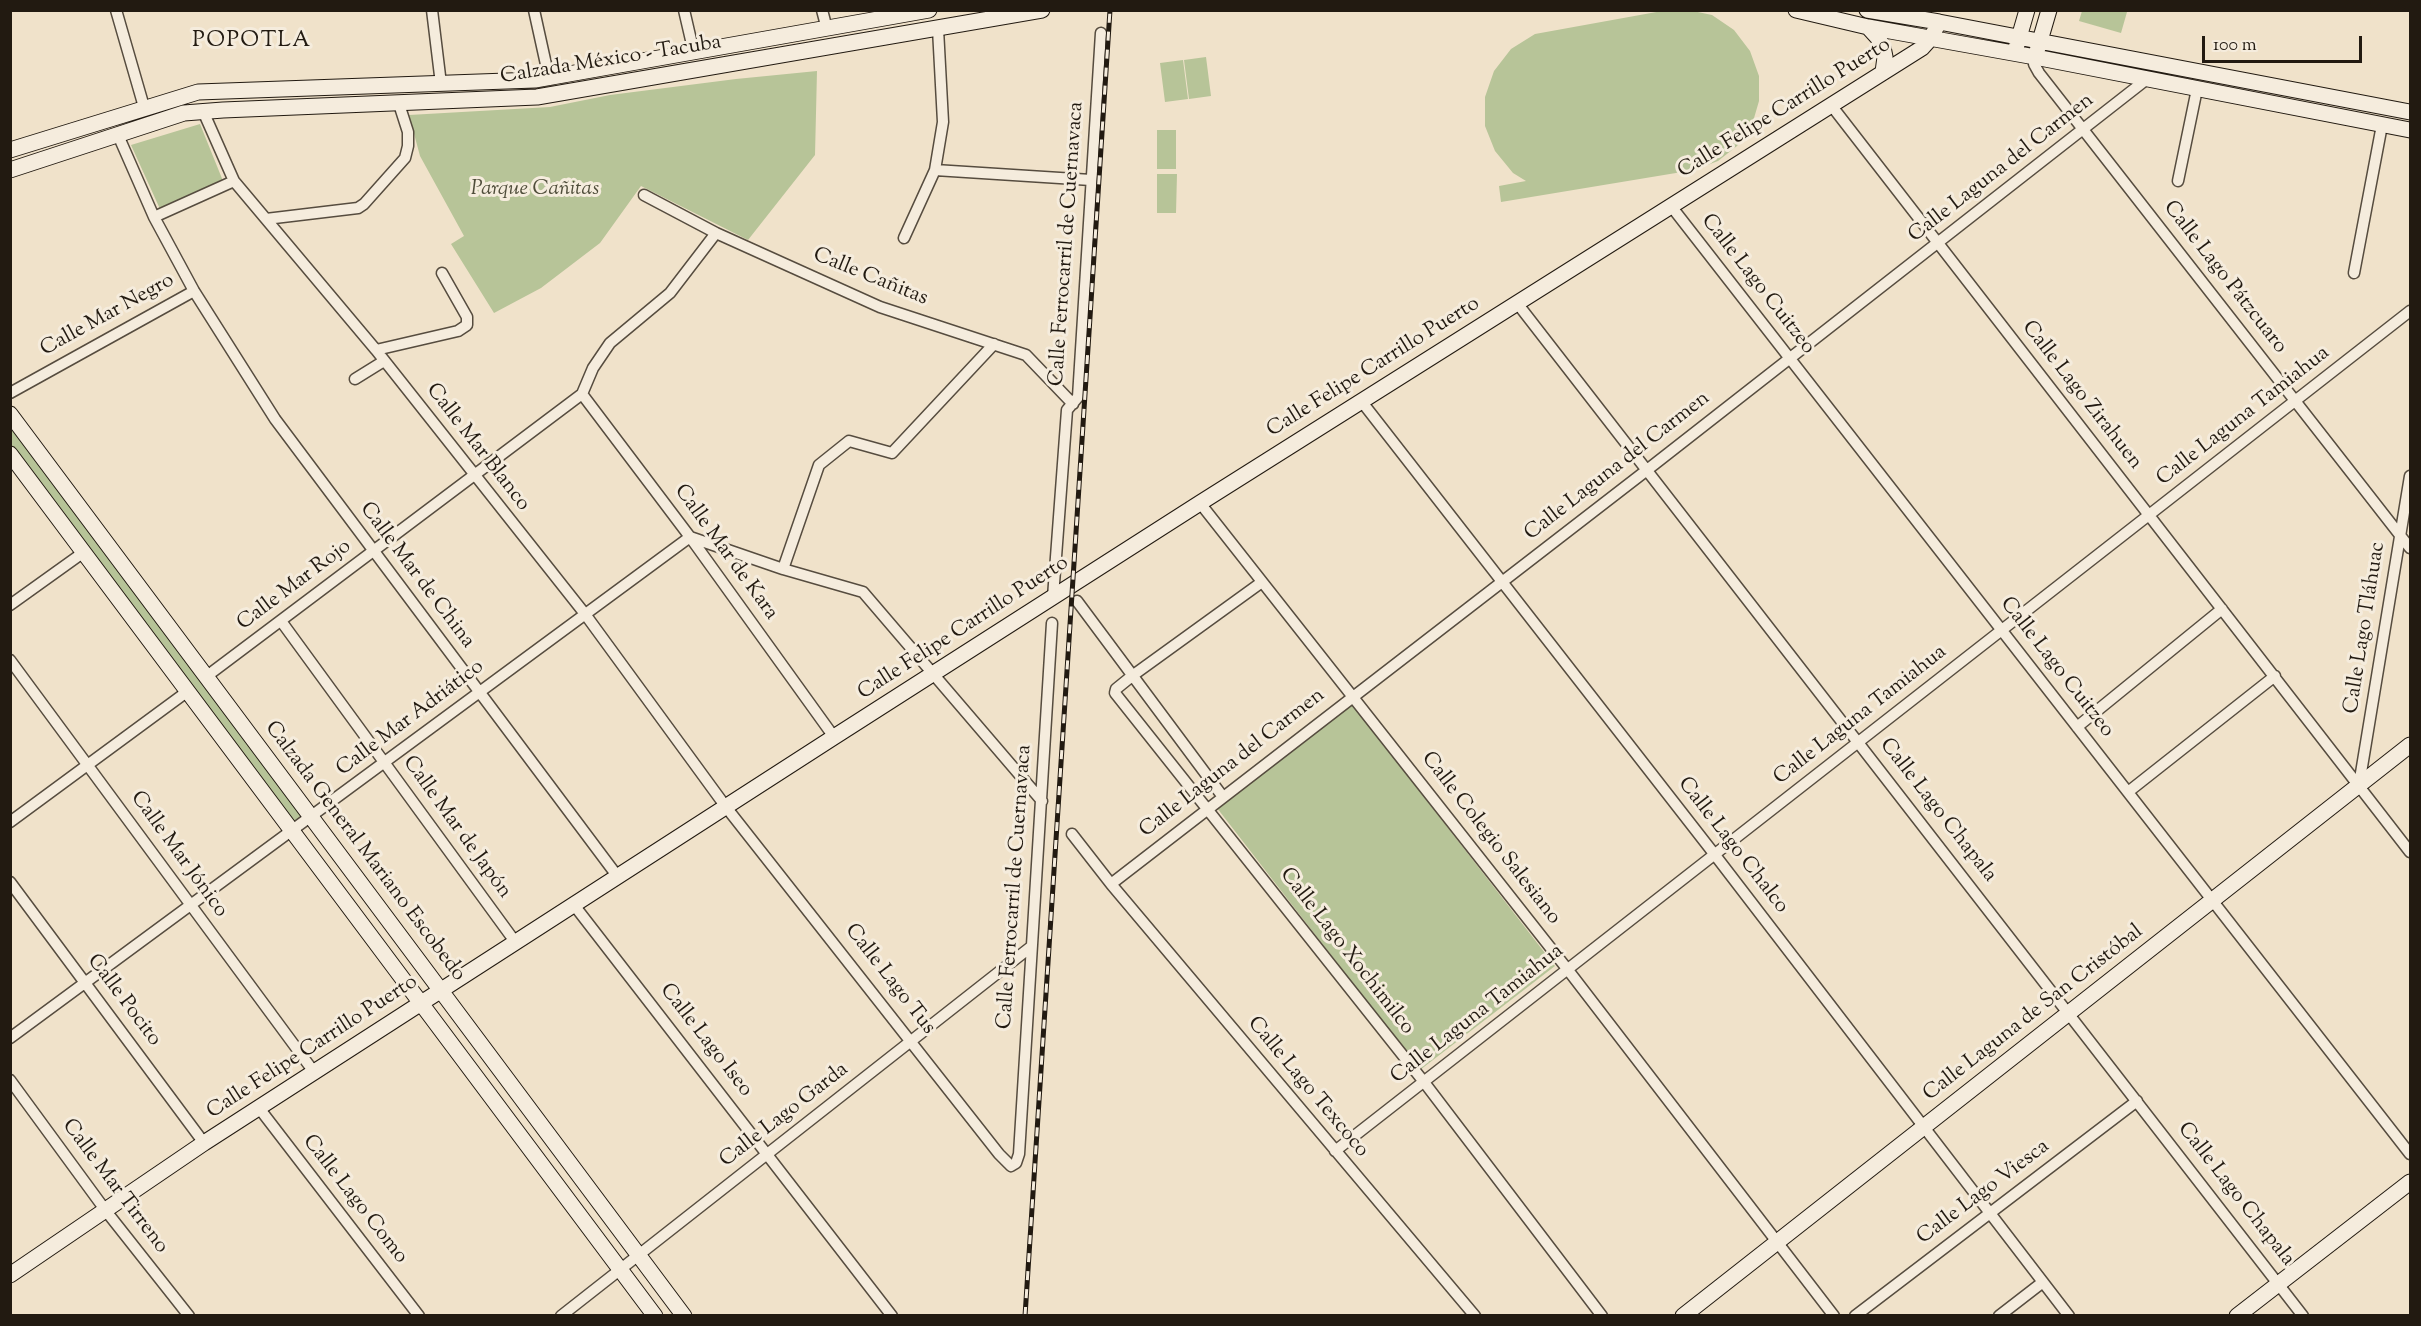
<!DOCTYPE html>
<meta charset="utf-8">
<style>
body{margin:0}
#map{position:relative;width:2421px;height:1326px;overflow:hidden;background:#f0e2ca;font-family:"Sorts Mill Goudy",serif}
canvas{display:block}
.frame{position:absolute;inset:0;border:12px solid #221a11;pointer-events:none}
.scale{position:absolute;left:2202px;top:36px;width:160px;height:27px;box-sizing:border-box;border:3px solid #221a11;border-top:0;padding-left:8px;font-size:18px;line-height:21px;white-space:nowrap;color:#221a11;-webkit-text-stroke:4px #f5ecdd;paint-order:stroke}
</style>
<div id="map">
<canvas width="2421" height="1326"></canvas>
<div class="frame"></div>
<div class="scale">100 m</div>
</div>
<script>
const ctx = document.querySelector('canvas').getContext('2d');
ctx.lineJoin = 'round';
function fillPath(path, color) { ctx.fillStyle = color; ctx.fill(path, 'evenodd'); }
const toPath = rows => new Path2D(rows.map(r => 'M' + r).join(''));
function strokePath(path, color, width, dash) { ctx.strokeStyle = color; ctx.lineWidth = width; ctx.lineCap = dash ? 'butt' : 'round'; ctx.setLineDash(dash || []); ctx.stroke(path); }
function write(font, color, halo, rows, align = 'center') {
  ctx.font = font + ' "Sorts Mill Goudy",serif'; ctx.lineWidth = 6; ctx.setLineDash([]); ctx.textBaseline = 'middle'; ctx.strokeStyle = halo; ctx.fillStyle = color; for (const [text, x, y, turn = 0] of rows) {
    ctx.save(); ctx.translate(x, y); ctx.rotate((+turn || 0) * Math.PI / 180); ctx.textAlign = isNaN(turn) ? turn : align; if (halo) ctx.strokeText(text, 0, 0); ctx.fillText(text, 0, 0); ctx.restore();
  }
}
fillPath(toPath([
 [1662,11,1693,11,1712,15,1734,30,1750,51,1759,76,1759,101,1752,125,1737,146,1718,161,1694,170,1501,202,1499,186,1526,181,1513,173,1495,151,1485,126,1485,97,1494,71,1511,49,1535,34],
 [2123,11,2127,12,2121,33,2079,21,2082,11],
 [1206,57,1211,96,1189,99,1184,60],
 [1183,60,1188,99,1165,102,1160,63],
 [817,71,815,155,748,240,641,186,600,243,541,288,494,313,451,244,464,236,420,156,409,115,550,107,610,95,736,79],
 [200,124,223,181,160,209,131,145],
 [1157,130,1176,130,1176,169,1157,169],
 [1157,174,1177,174,1176,213,1157,213],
 [11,424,305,815,292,826,11,448],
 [1352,704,1555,966,1420,1070,1217,808]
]), '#b7c498');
const street = toPath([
 [116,10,144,107],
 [432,10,441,84],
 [534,10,549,78],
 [684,10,694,53],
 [822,10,827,29],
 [2035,57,2034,64,2039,73,2410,548],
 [1831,105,2410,852],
 [203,111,234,181,376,350,585,614,726,807,999,1154,1011,1166,1016,1163,1019,1154,1052,623],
 [118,135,154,217,194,291,275,419,618,877],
 [935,170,1091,180],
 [2178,181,2197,89],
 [644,195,716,233,880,307,1026,355,1073,404],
 [1671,206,2410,1154],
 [154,217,234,181],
 [266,219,358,208,364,204,405,158,408,146,408,132,399,104],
 [904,238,935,170,943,122,938,29],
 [2354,273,2382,125],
 [1517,303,2303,1316],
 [376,350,458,331,467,325,467,317,442,273],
 [355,379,384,361],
 [10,393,194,291],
 [582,394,690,537,834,737],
 [1362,402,1715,855,2069,1316],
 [1200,503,1568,970,1834,1316],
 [690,537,783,569,863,592,1042,801],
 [783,569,819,465,849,441,892,453,994,344],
 [1262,582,1132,676,1116,689,1115,693,1424,1082,1602,1316],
 [1053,597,1067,410,1078,397,1101,33],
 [1077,601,1223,797],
 [10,605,84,552],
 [281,621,516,943],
 [10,660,314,1072],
 [207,676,582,394,593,368,610,343,670,293,716,233],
 [2077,727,2222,609],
 [2359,785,2410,476],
 [2128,792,2275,676],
 [10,822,188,691],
 [1072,834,1111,884,1475,1316],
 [10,882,204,1143],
 [1111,884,1647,470,2147,79],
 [574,905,892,1316],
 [10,1038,690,537],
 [10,1080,106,1211,189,1316],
 [259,1108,419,1316],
 [1335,1151,2410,311],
 [561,1316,1032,946],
 [1855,1316,2137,1101],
 [1999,1316,2043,1282]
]);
const secondary = toPath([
 [1796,10,1868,27,2035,57,2410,130],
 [1867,10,1939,22,2410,112],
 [1868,27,1878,38,1883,47,1885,57,1883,72],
 [2016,48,2027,10],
 [2037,51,2049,10],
 [10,150,198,92,535,80,929,10],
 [10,170,184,113,223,110,537,97,1042,10],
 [10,414,684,1316],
 [10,454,655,1316],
 [10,1275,204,1143,834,737,1200,503,1922,48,1931,38,1939,22],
 [1683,1316,2410,745],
 [2237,1316,2410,1182]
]);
strokePath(street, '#564c3f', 13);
strokePath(secondary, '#221a11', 17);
strokePath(street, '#f5ecdd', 10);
strokePath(secondary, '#f5ecdd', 15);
const rail = toPath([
 [1025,1316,1110,10]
]);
strokePath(rail, '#221a11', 5);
strokePath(rail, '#f5ecdd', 3, [9]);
write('21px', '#221a11', '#f5ecdd', [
 ["Calzada México - Tacuba",611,61,-9],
 ["Calle Felipe Carrillo Puerto",1785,109,-32],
 ["Calle Laguna del Carmen",2002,169,-38],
 ["Calle Ferrocarril de Cuernavaca",1068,244,-86],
 ["Calle Cañitas",870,278,22],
 ["Calle Lago Pátzcuaro",2224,278,52],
 ["Calle Lago Cuitzeo",1757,285,52],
 ["Calle Mar Negro",108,316,-29],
 ["Calle Felipe Carrillo Puerto",1374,368,-32],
 ["Calle Lago Zirahuen",2081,396,52],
 ["Calle Laguna Tamiahua",2244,417,-38],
 ["Calle Mar Blanco",477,448,52],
 ["Calle Laguna del Carmen",1618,467,-38],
 ["Calle Mar de Kara",725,553,54],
 ["Calle Mar de China",416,576,53],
 ["Calle Mar Rojo",295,586,-37],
 ["Calle Lago Tláhuac",2366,628,-81],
 ["Calle Felipe Carrillo Puerto",964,629,-33],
 ["Calle Lago Cuitzeo",2056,668,52],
 ["Calle Laguna Tamiahua",1861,716,-38],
 ["Calle Mar Adriático",411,719,-37],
 ["Calle Laguna del Carmen",1233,764,-38],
 ["Calle Lago Chapala",1937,811,52],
 ["Calle Mar de Japón",456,828,54],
 ["Calle Colegio Salesiano",1490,839,52],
 ["Calle Lago Chalco",1732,846,52],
 ["Calzada General Mariano Escobedo",364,852,53],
 ["Calle Mar Jónico",178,855,54],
 ["Calle Ferrocarril de Cuernavaca",1016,887,-86],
 ["Calle Lago Xochimilco",1346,952,52],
 ["Calle Lago Tus",889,980,52],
 ["Calle Pocito",123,1001,53],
 ["Calle Laguna de San Cristóbal",2034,1014,-38],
 ["Calle Laguna Tamiahua",1478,1015,-38],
 ["Calle Lago Iseo",705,1041,52],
 ["Calle Felipe Carrillo Puerto",313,1048,-33],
 ["Calle Lago Texcoco",1307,1088,50],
 ["Calle Lago Garda",785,1116,-38],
 ["Calle Mar Tirreno",114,1187,53],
 ["Calle Lago Viesca",1984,1193,-37],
 ["Calle Lago Chapala",2235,1195,52],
 ["Calle Lago Como",354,1200,52]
]);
write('italic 21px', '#4f4d3a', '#f5ecdd', [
 ["Parque Cañitas",535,190]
]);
ctx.letterSpacing = '1.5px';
write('22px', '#221a11', '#f5ecdd', [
 ["POPOTLA",252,42]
]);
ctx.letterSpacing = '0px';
</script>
